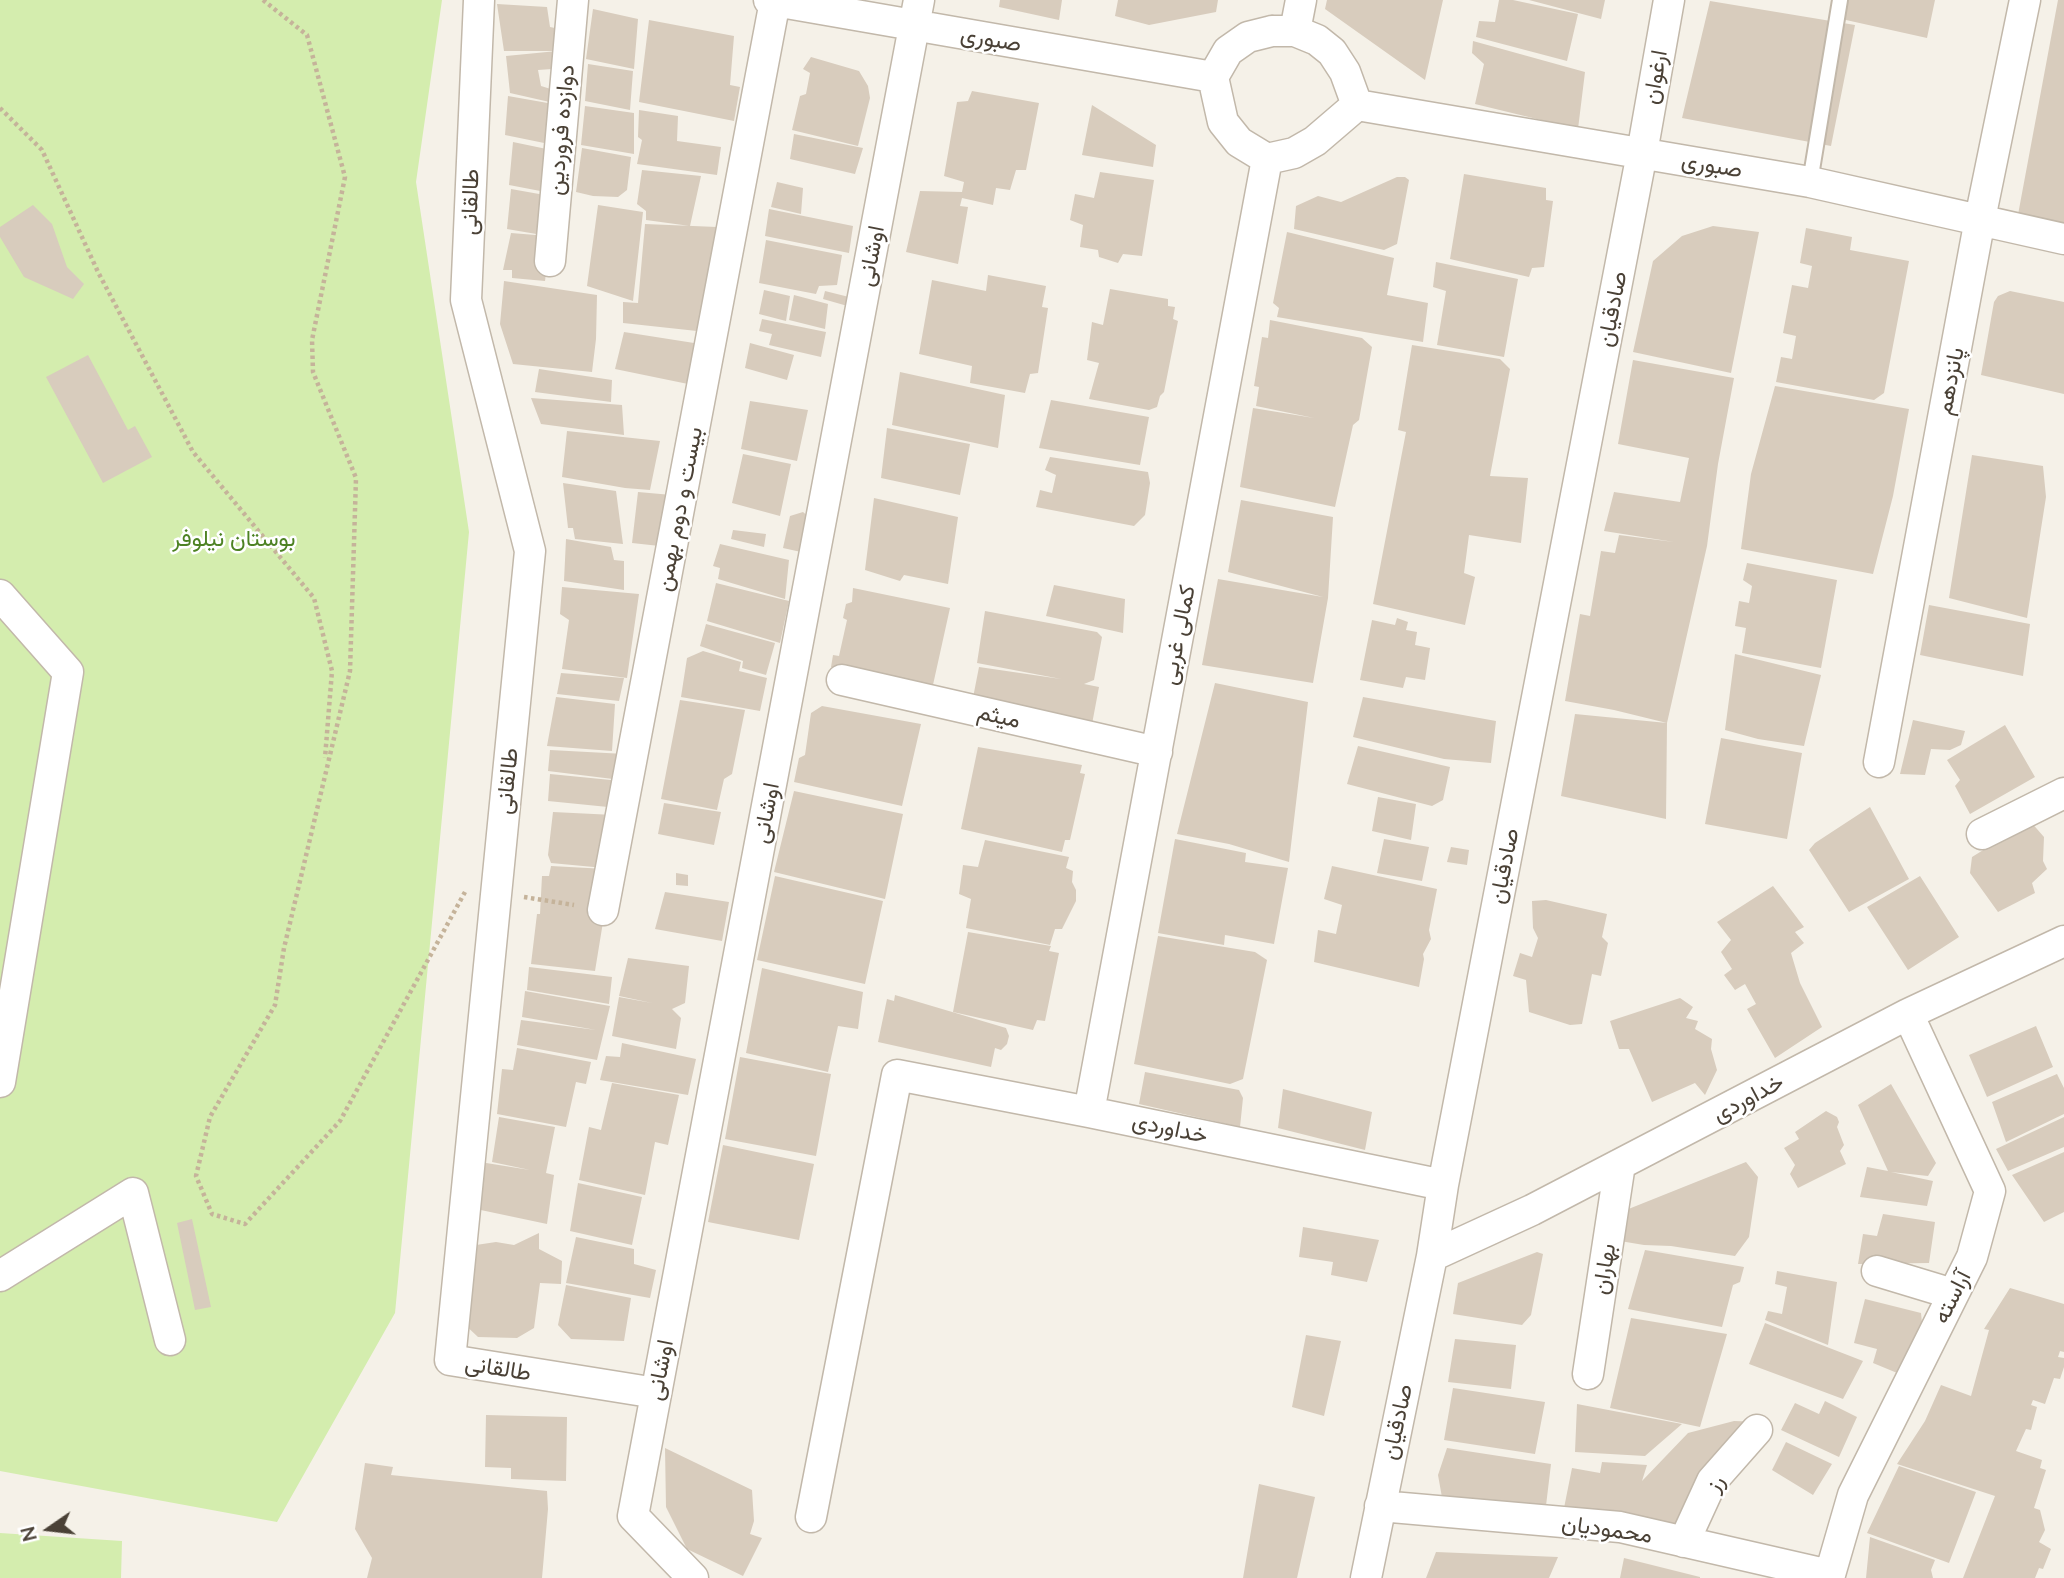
<!DOCTYPE html>
<meta charset="utf-8">
<style>
body{margin:0}
#map{position:relative;width:2064px;height:1578px;overflow:hidden;background:#f5f1e8;font-family:Lato,sans-serif}
canvas{display:block}
.north{position:absolute;left:14px;top:1494px;width:70px;height:70px;-webkit-text-stroke:5px #fff;paint-order:stroke;rotate:256deg;font-size:19px;font-weight:700;line-height:28px;text-align:center;color:#4a4136}
.north::after{content:'';display:block;margin:auto;width:24px;height:32px;background:#4a4136;clip-path:polygon(50% 0,100% 100%,50% 72%,0 100%)}
</style>
<div id="map">
<canvas width="2064" height="1578"></canvas>
<div class="north">N</div>
</div>
<script>
const ctx = document.querySelector('canvas').getContext('2d');
ctx.lineJoin = 'round';
function fillPath(path, color) { ctx.fillStyle = color; ctx.fill(path, 'evenodd'); }
const toPath = rows => new Path2D(rows.map(r => 'M' + r).join(''));
function strokePath(path, color, width, dash) { ctx.strokeStyle = color; ctx.lineWidth = width; ctx.lineCap = dash ? 'butt' : 'round'; ctx.setLineDash(dash || []); ctx.stroke(path); }
function write(font, color, halo, rows, align = 'center') {
  ctx.font = font + ' Lato,Vazirmatn,sans-serif'; ctx.lineWidth = 5; ctx.setLineDash([]); ctx.textBaseline = 'middle'; ctx.strokeStyle = halo; ctx.fillStyle = color; for (const [text, x, y, turn = 0] of rows) {
    ctx.save(); ctx.translate(x, y); ctx.rotate((+turn || 0) * Math.PI / 180); ctx.textAlign = isNaN(turn) ? turn : align; if (halo) ctx.strokeText(text, 0, 0); ctx.fillText(text, 0, 0); ctx.restore();
  }
}
fillPath(toPath([
 [0,0,442,0,416,182,469,532,395,1313,277,1522,0,1471],
 [0,1533,122,1541,121,1578,0,1578]
]), '#d4edae');
fillPath(toPath([
 [1000,0,1062,0,1059,20,999,7],
 [1118,0,1218,0,1216,12,1149,25,1115,16],
 [1327,0,1443,0,1425,80,1325,9],
 [1499,0,1513,0,1578,14,1567,61,1476,37,1479,21,1495,22],
 [1529,0,1605,0,1601,19],
 [1843,0,1935,0,1927,38,1837,18],
 [2058,0,2064,0,2064,229,2017,220],
 [1710,1,1855,25,1831,146,1682,118],
 [497,4,547,7,550,27,560,29,559,51,504,51],
 [593,9,638,19,634,69,586,59],
 [649,20,734,36,730,85,740,87,734,121,639,102],
 [1473,41,1585,72,1578,129,1475,104,1484,64,1472,53],
 [557,51,552,69,538,70,541,86,554,90,554,103,510,93,506,56],
 [811,57,859,71,868,86,870,98,858,146,792,130,800,96,806,94,810,73,803,69],
 [588,64,633,71,630,110,585,101],
 [972,91,1039,103,1026,170,1016,170,1010,190,996,188,993,205,962,198,960,206,968,207,958,264,906,252,920,191,962,192,964,182,944,176,957,102,968,101],
 [508,96,559,105,554,145,505,135],
 [1092,105,1156,145,1153,167,1082,155],
 [585,106,634,113,634,154,581,145],
 [639,110,678,116,677,141,721,147,717,175,637,164,642,140,638,137],
 [794,134,863,148,855,174,790,159],
 [513,142,561,152,556,194,509,185],
 [582,148,631,157,627,190,618,197,593,196,576,192],
 [642,170,701,176,690,226,646,220,646,211,637,204],
 [1100,172,1154,180,1142,256,1123,254,1118,263,1099,257,1098,250,1080,247,1083,225,1070,220,1075,194,1094,198],
 [1464,174,1546,188,1546,200,1553,201,1544,267,1532,268,1529,277,1450,259],
 [1397,177,1405,177,1409,180,1397,244,1384,250,1294,229,1296,206,1318,196,1341,202],
 [777,182,803,188,801,214,771,207],
 [511,189,556,197,545,281,512,278,512,270,503,270,511,233,548,236,507,229],
 [33,205,52,224,67,267,84,284,73,299,24,277,0,237,0,227],
 [598,205,643,212,633,301,587,286],
 [769,209,853,226,849,253,765,236],
 [645,224,717,227,697,331,623,323,623,302,638,303],
 [1713,226,1759,232,1731,373,1633,352,1653,261,1682,236],
 [1806,228,1852,237,1850,250,1909,261,1884,393,1874,400,1776,382,1781,357,1792,359,1796,336,1783,333,1792,285,1808,288,1812,266,1800,263],
 [1287,232,1394,258,1387,295,1428,303,1423,342,1277,317,1279,308,1273,303],
 [766,240,842,255,837,285,819,286,816,294,759,283],
 [1436,262,1518,279,1504,357,1437,345,1446,291,1433,287],
 [988,275,1046,286,1042,307,1048,308,1038,373,1030,374,1025,393,970,383,972,366,919,354,932,280,986,291],
 [504,281,597,295,596,339,592,372,513,364,500,324],
 [1110,289,1168,299,1168,306,1175,307,1173,319,1178,321,1164,392,1160,396,1157,407,1149,410,1089,399,1099,363,1087,360,1092,322,1103,325],
 [764,290,790,296,786,321,759,314],
 [825,291,853,298,851,307,823,299],
 [2010,291,2064,302,2064,394,1981,375,1994,302,1998,296],
 [794,295,828,304,825,329,789,320],
 [762,319,826,332,821,357,769,345,772,334,759,331],
 [1270,320,1362,338,1372,347,1359,420,1353,425,1335,507,1240,487,1253,408,1314,418,1256,406,1259,387,1254,386,1262,337,1268,338],
 [624,332,694,343,688,384,615,369],
 [750,343,794,355,787,380,745,368],
 [1412,345,1500,359,1510,369,1490,476,1528,478,1521,543,1469,535,1464,573,1475,577,1465,625,1373,604,1406,432,1398,430],
 [88,355,128,430,135,426,152,457,103,483,46,377],
 [1633,360,1734,378,1718,464,1707,546,1667,723,1666,819,1561,796,1575,714,1667,723,1614,710,1565,701,1580,614,1590,616,1601,551,1615,553,1619,535,1674,542,1604,531,1614,492,1680,502,1689,458,1618,444],
 [539,369,612,380,611,402,535,392],
 [900,372,1005,395,998,448,892,425],
 [1775,386,1909,409,1893,496,1873,574,1741,549,1751,474],
 [531,398,622,405,624,435,541,424],
 [1051,400,1149,417,1140,465,1039,448],
 [750,401,808,410,797,461,741,449],
 [887,428,970,444,960,495,881,478],
 [567,431,660,441,650,490,625,488,562,477],
 [743,454,791,464,780,516,732,503],
 [1972,455,2043,466,2046,497,2027,618,1949,598],
 [1050,457,1148,472,1150,483,1145,515,1134,526,1036,507,1040,490,1052,493,1056,475,1045,470],
 [563,483,616,491,623,544,575,539,573,528,568,528],
 [638,492,683,496,678,548,632,543],
 [874,498,958,517,948,584,904,575,900,581,865,570],
 [1241,500,1333,517,1328,598,1313,683,1202,665,1218,579,1323,597,1228,572],
 [803,512,810,518,801,552,783,548,790,516],
 [733,530,766,534,764,547,731,539],
 [566,539,611,547,614,560,624,561,624,590,564,581],
 [720,544,789,560,785,599,718,579,720,568,713,566],
 [1747,563,1837,580,1821,668,1742,653,1746,628,1735,626,1739,601,1749,603,1752,586,1743,580],
 [716,583,789,601,780,643,707,621],
 [1054,585,1125,599,1123,633,1046,616],
 [562,587,639,594,627,678,562,669,569,620,560,614],
 [853,588,950,608,927,712,831,667,833,655,839,656,847,620,843,618,846,604,852,602],
 [1929,605,2030,624,2023,676,1920,655],
 [985,611,1097,632,1102,637,1094,680,1084,684,1099,687,1089,740,969,718,979,667,1061,679,977,663],
 [1397,618,1408,622,1406,630,1417,632,1415,645,1430,648,1425,680,1406,677,1403,688,1360,680,1372,620,1395,625],
 [706,624,775,643,766,675,742,668,743,661,700,646],
 [703,651,741,662,739,671,767,678,760,711,681,697,687,658],
 [1735,654,1821,675,1804,746,1758,739,1725,730],
 [561,673,624,678,619,701,557,694],
 [1215,683,1308,702,1289,862,1229,844,1177,834],
 [556,697,615,704,612,751,547,746],
 [1363,697,1496,721,1491,763,1444,759,1353,737],
 [680,700,745,710,732,774,724,779,717,810,661,799],
 [822,706,921,724,902,806,794,782,799,758,805,755,811,713],
 [1913,720,1965,731,1961,745,1950,750,1931,749,1925,775,1900,774],
 [2005,725,2035,777,1970,814,1955,786,1960,780,1947,760],
 [1721,738,1802,753,1787,839,1705,824],
 [1358,746,1450,767,1443,800,1432,806,1347,784],
 [978,747,1082,765,1080,773,1085,774,1070,840,1065,840,1062,852,961,829],
 [550,750,625,754,621,780,548,771],
 [550,774,621,781,618,808,548,801],
 [794,791,903,814,885,899,774,872],
 [1378,797,1416,804,1411,840,1372,831],
 [664,803,721,812,714,845,658,834],
 [1870,807,1909,879,1849,912,1809,850,1815,843],
 [553,812,614,815,615,869,551,863,548,855],
 [2030,821,2044,837,2043,861,2047,869,2032,883,2035,893,1998,912,1970,873,1972,857],
 [1175,839,1246,853,1245,862,1288,868,1274,944,1225,935,1224,945,1158,933],
 [1384,839,1429,847,1422,881,1377,873],
 [985,840,1069,857,1066,868,1073,871,1072,882,1076,890,1076,901,1062,929,1055,929,1050,945,966,928,971,899,959,894,963,865,978,867],
 [1451,847,1469,850,1467,865,1447,862],
 [551,866,606,869,603,922,595,971,531,964,537,914,540,914,542,876,549,876],
 [1332,866,1437,889,1429,930,1431,939,1423,954,1424,959,1419,987,1314,962,1318,930,1336,934,1342,905,1324,899],
 [676,873,688,875,688,886,676,885],
 [775,876,883,901,865,984,757,960],
 [1920,876,1959,937,1908,970,1867,907],
 [1773,886,1804,927,1795,932,1804,943,1791,953,1800,983,1822,1027,1775,1058,1747,1009,1756,1004,1745,984,1735,990,1724,975,1732,969,1721,952,1731,940,1717,922],
 [665,892,729,902,722,941,655,929],
 [1546,900,1607,914,1602,937,1608,943,1601,976,1592,974,1582,1024,1570,1025,1529,1012,1526,980,1513,976,1520,953,1532,957,1538,938,1533,928,1532,901],
 [968,932,1051,946,1049,951,1059,953,1045,1021,1037,1020,1033,1030,953,1012],
 [1158,936,1255,952,1267,960,1243,1079,1230,1084,1134,1064],
 [628,958,689,966,685,1003,672,1009,681,1018,676,1049,612,1036,619,997,652,1003,619,996],
 [529,967,612,977,609,1004,527,990],
 [762,968,863,992,858,1029,838,1026,828,1072,746,1053],
 [525,991,610,1006,597,1060,517,1045,521,1020,596,1030,522,1017],
 [895,995,1006,1028,1009,1036,1007,1044,1001,1050,995,1048,991,1067,878,1042,887,999,894,1001],
 [1680,998,1693,1007,1686,1018,1698,1021,1695,1029,1712,1039,1711,1049,1717,1070,1705,1095,1695,1083,1652,1102,1629,1049,1619,1049,1610,1021],
 [2036,1026,2053,1067,1987,1097,1969,1055],
 [622,1043,696,1059,688,1095,600,1080,606,1056,620,1057],
 [517,1048,591,1062,586,1084,576,1082,566,1127,497,1114,502,1069,513,1070],
 [740,1057,831,1074,816,1156,725,1139],
 [1145,1072,1239,1090,1243,1098,1240,1127,1139,1104],
 [2057,1074,2064,1088,2064,1114,2006,1142,1992,1102],
 [612,1083,679,1095,668,1145,655,1142,645,1195,579,1180,589,1127,601,1130],
 [1891,1084,1936,1163,1928,1176,1891,1172,1933,1181,1927,1206,1860,1197,1867,1167,1888,1171,1858,1105],
 [1283,1089,1372,1112,1365,1150,1278,1128],
 [1826,1111,1837,1117,1839,1122,1837,1127,1844,1145,1840,1151,1846,1164,1798,1188,1790,1174,1795,1165,1784,1148,1799,1139,1795,1132],
 [499,1117,555,1127,546,1173,554,1175,547,1224,476,1209,480,1162,530,1170,492,1162],
 [2064,1117,2064,1147,2008,1171,1996,1149],
 [723,1145,814,1164,799,1240,708,1222],
 [2064,1152,2064,1212,2044,1222,2012,1175],
 [1746,1162,1758,1177,1749,1237,1735,1256,1671,1246,1644,1245,1620,1241,1621,1212],
 [578,1183,642,1197,632,1245,570,1231],
 [1883,1214,1935,1222,1929,1263,1858,1264,1863,1234,1877,1236],
 [192,1219,211,1307,195,1310,177,1223],
 [1303,1227,1379,1240,1367,1282,1331,1275,1333,1262,1299,1257],
 [539,1233,539,1249,562,1261,561,1284,540,1283,534,1328,517,1338,478,1337,461,1321,476,1245,496,1242,514,1245],
 [576,1237,634,1249,634,1264,656,1270,650,1298,566,1283],
 [1645,1250,1744,1267,1740,1282,1733,1285,1722,1327,1628,1309],
 [1537,1252,1543,1254,1531,1315,1522,1325,1453,1314,1458,1283],
 [1777,1271,1837,1282,1828,1345,1765,1320,1768,1311,1782,1314,1787,1287,1775,1284],
 [566,1285,631,1298,624,1341,571,1339,558,1325],
 [2010,1288,2064,1304,2064,1352,2060,1351,2058,1357,2064,1358,2064,1367,2060,1379,2054,1378,2045,1404,2033,1400,2031,1405,2037,1407,2031,1430,2026,1429,2016,1451,2042,1460,2040,1468,2046,1470,2034,1508,2040,1510,2045,1530,2039,1542,2051,1549,2043,1569,2039,1568,2035,1578,1963,1578,1995,1496,1897,1464,1925,1421,1941,1385,1971,1396,1989,1330,1984,1329],
 [1865,1299,1921,1313,1922,1323,1902,1375,1873,1363,1877,1349,1854,1343],
 [1631,1318,1727,1334,1700,1427,1610,1408],
 [1765,1323,1863,1361,1843,1399,1749,1364],
 [1306,1335,1341,1341,1324,1416,1292,1407],
 [1455,1339,1516,1345,1511,1389,1448,1382],
 [1453,1388,1545,1402,1535,1454,1444,1440],
 [1825,1401,1857,1417,1839,1457,1781,1430,1795,1403,1819,1414],
 [1577,1404,1682,1424,1645,1456,1575,1452],
 [486,1415,567,1417,566,1481,511,1479,511,1468,485,1467],
 [1734,1421,1762,1422,1678,1526,1564,1508,1572,1468,1600,1473,1602,1462,1647,1465,1642,1481,1688,1433],
 [1786,1442,1832,1464,1813,1495,1772,1470],
 [665,1448,752,1490,754,1521,750,1534,762,1538,743,1576,687,1549,666,1507],
 [1447,1448,1551,1464,1545,1514,1443,1503,1438,1475],
 [365,1463,393,1467,391,1475,547,1491,548,1509,542,1578,367,1578,372,1558,355,1529],
 [1899,1466,1976,1492,1949,1563,1867,1533],
 [1259,1484,1315,1497,1297,1578,1243,1578],
 [1870,1537,1935,1560,1931,1570,1933,1578,1866,1578],
 [1436,1552,1558,1557,1549,1578,1426,1578],
 [1624,1558,1700,1577,1700,1578,1620,1578]
]), '#d8ccbd');
const lane = toPath([
 [1810,182,1840,0]
]);
const street = toPath([
 [479,0,466,300,530,551,450,1360,656,1393],
 [769,0,1213,77],
 [1272,31,1295,31,1317,40,1332,52,1345,72,1357,105,1315,141,1294,153,1267,159,1239,142,1223,122,1213,77,1228,51,1248,37,1272,31],
 [1295,31,1301,0],
 [1357,105,1810,182,2064,239],
 [550,261,573,0],
 [0,595,68,672,0,1082],
 [842,680,1157,752],
 [1879,762,1980,219,2025,0],
 [1982,834,2064,793],
 [603,910,775,1],
 [1089,1112,1267,159],
 [1432,1256,1532,1210,1908,1014,2064,941],
 [1877,1271,1953,1294],
 [0,1276,133,1193,170,1340],
 [1588,1374,1620,1164],
 [1380,1506,1620,1527,1830,1575],
 [811,1517,897,1075,1089,1112,1443,1185],
 [1684,1542,1712,1481,1757,1430],
 [693,1578,633,1516,919,0],
 [1366,1578,1432,1256,1443,1185,1642,153,1669,0],
 [1829,1578,1853,1495,1972,1257,1990,1191,1908,1014]
]);
strokePath(lane, '#c2b8aa', 18);
strokePath(street, '#c2b8aa', 33);
strokePath(toPath([
 [263,0,307,35,345,177,312,340,313,372,356,478,350,671,284,948,275,1005,210,1117,196,1176,212,1214,245,1224,340,1121,465,892],
 [0,108,42,150,98,272,193,452,314,598,332,671,325,758],
 [524,897,574,905]
]), '#c5b39a', 4.5, [3.5, 3.5]);
strokePath(lane, '#fff', 14);
strokePath(street, '#fff', 30);
write('23px', '#4a4136', '#fff', [
 ["صبوری",991,39,10],
 ["ارغوان",1655,77,-80],
 ["دوازده فروردین",561,130,-85],
 ["صبوری",1712,165,10],
 ["طالقانی",470,202,-88],
 ["اوشانی",871,256,-79],
 ["صادقیان",1612,309,-79],
 ["پانزدهم",1950,381,-79],
 ["بیست و دوم بهمن",679,509,-79],
 ["کمالی غربی",1178,635,-79],
 ["میثم",999,716,13],
 ["طالقانی",507,781,-84],
 ["اوشانی",766,813,-79],
 ["صادقیان",1504,866,-79],
 ["خداوردی",1748,1098,-28],
 ["خداوردی",1170,1128,12],
 ["بهاران",1604,1269,-81],
 ["آراسته",1952,1297,-63],
 ["طالقانی",498,1368,9],
 ["اوشانی",660,1370,-79],
 ["صادقیان",1397,1422,-78],
 ["رز",1715,1483,-57],
 ["محمودیان",1607,1529,8]
]);
write('23px', '#4d8223', '#fff', [
 ["بوستان نیلوفر",234,539]
]);
</script>
